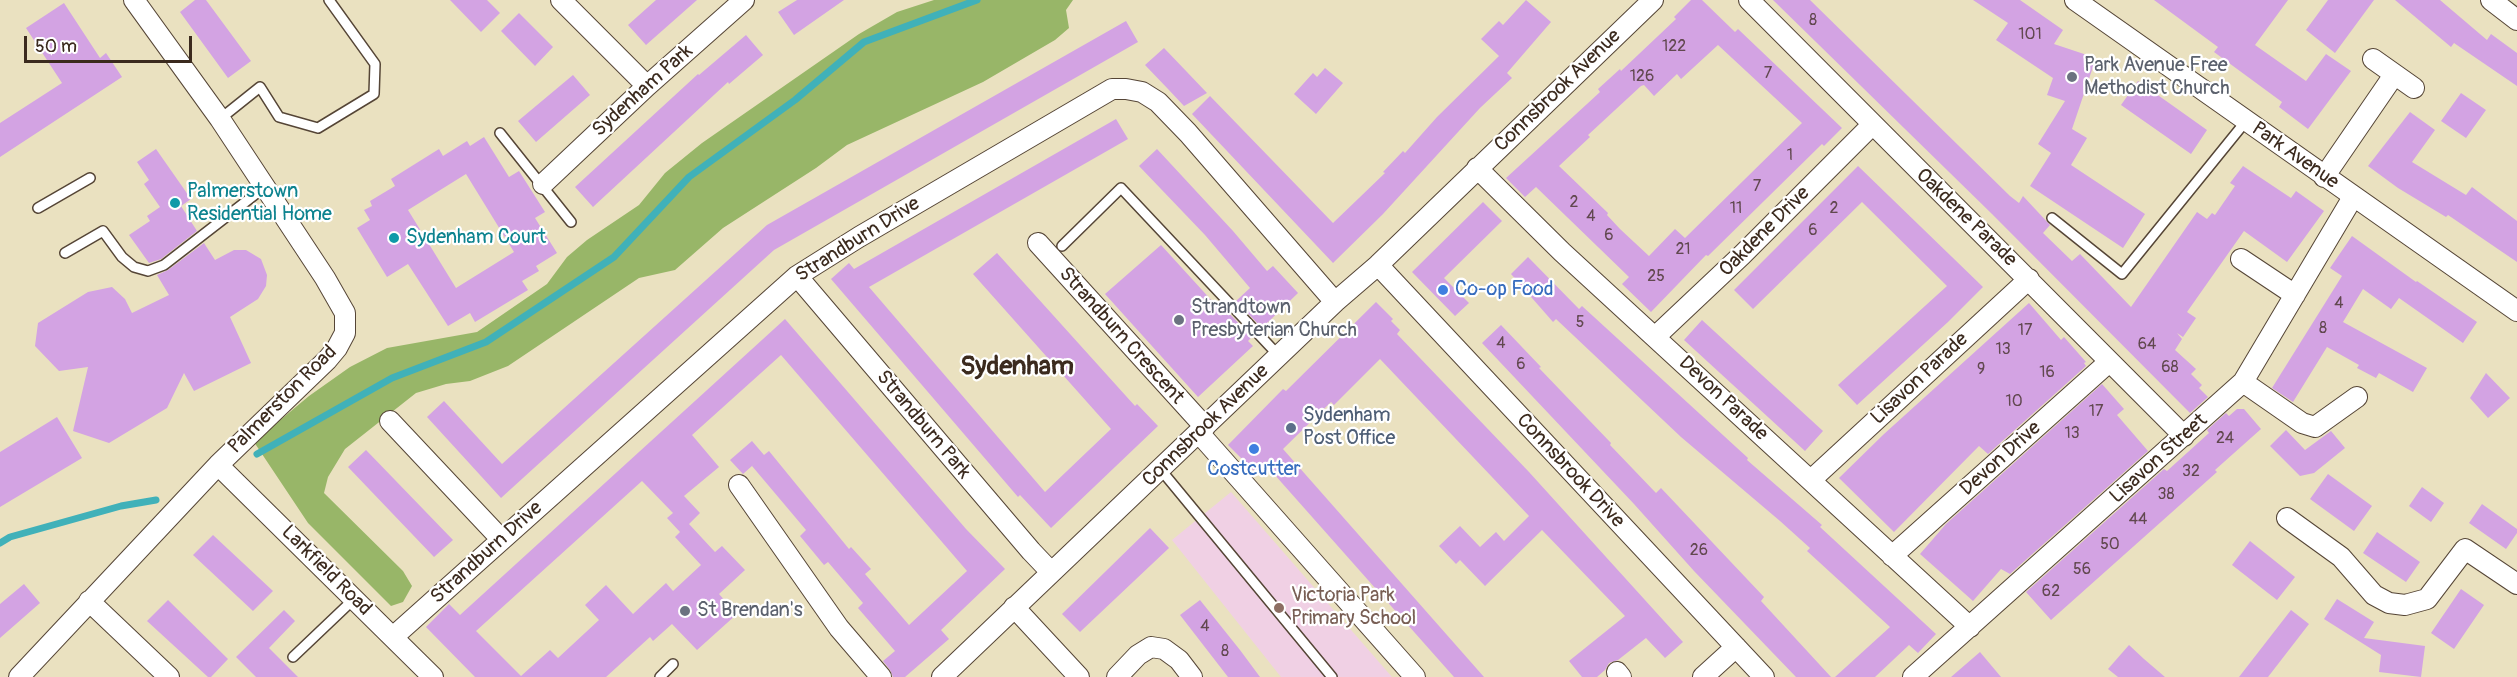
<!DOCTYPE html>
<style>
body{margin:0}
#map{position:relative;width:2517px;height:677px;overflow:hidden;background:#eae1c0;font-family:Pangolin,sans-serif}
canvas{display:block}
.scale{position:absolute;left:24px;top:36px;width:168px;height:27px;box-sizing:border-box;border:3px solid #3b2a1e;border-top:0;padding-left:8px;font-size:18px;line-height:21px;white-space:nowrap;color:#3b2a1e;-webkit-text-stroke:4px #fff;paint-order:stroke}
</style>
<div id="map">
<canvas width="2517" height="677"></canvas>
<div class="scale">50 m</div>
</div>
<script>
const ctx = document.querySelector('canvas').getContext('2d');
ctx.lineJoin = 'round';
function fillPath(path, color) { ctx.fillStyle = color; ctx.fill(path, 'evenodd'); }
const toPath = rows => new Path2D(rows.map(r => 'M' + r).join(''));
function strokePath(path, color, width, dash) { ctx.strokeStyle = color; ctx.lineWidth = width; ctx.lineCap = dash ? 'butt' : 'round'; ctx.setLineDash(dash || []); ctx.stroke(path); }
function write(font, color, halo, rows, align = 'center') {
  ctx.font = font + ' Pangolin,sans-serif'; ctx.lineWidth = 4.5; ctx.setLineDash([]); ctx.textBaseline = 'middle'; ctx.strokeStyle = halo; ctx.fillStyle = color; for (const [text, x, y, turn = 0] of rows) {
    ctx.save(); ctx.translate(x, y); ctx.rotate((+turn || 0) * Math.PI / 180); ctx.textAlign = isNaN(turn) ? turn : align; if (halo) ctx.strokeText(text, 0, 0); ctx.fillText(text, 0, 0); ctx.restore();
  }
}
fillPath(toPath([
 [1231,492,1392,677,1281,677,1172,540]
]), '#f0d0e4');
fillPath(toPath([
 [934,0,1073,0,1066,10,1069,28,1055,40,983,82,847,145,816,168,723,228,675,270,639,278,508,366,470,381,446,384,416,393,345,449,328,477,324,493,403,571,412,586,403,602,391,606,308,523,254,442,309,396,350,367,387,348,477,332,547,284,567,257,587,240,639,205,665,173,702,143,859,34,897,12]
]), '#98b668');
strokePath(toPath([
 [257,454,392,378,486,342,614,257,689,177,795,100,864,42,977,0],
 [0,543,10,537,121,506,156,500]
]), '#40b1b9', 7);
fillPath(toPath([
 [195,0,206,0,251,61,228,78,180,12],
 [450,0,487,0,500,13,481,32],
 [656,0,697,0,646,45,628,25],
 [797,0,844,0,794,35,778,12],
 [1526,0,1551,22,1507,73,1512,78,1480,108,1383,214,1333,263,1192,114,1210,96,1333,223,1385,173,1383,172,1403,151,1405,153,1437,117,1499,56,1481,39,1499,21,1503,25],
 [1691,0,1702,0,1735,32,1738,29,1842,128,1824,146,1822,144,1708,256,1706,255,1651,312,1622,284,1629,277,1536,187,1525,197,1506,178,1587,104,1600,92,1598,89,1620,69,1621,71,1676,19,1674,17],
 [1718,45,1802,123,1685,238,1675,229,1649,256,1620,229,1607,215,1608,213,1559,166,1590,137,1588,135,1641,86,1644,85,1654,96,1677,74,1681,79],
 [1773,0,1810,0,2010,196,2019,203,2023,196,2050,225,2043,233,2072,261,2080,254,2131,307,2197,212,2207,219,2212,213,2215,215,2235,186,2230,183,2243,166,2291,198,2296,191,2324,211,2287,262,2244,231,2187,312,2196,318,2183,337,2177,333,2182,339,2175,350,2196,369,2191,374,2202,385,2199,388,2208,397,2190,413,1992,214],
 [1973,0,2020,0,2063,30,2054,44,2096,58,2072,129,2087,138,2071,165,2145,214,2123,248,2030,186,2051,153,2038,144,2065,101,2047,95,2053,78,1996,40,2008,23],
 [2154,0,2288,0,2255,45,2306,81,2326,54,2351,71,2308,129,2279,107,2282,102,2214,52,2218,47],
 [2328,0,2374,0,2335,53,2306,30],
 [2395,0,2440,0,2487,40,2491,34,2517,53,2517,86,2454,43,2451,47],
 [64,3,100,58,106,53,122,77,0,157,0,123,62,83,26,28],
 [519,13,553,47,535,66,501,31],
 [1126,21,1138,42,774,250,501,498,427,417,444,401,502,464,767,225],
 [746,35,763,55,729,84,728,82,593,207,575,187,698,74,699,75],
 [1164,48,1187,72,1207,93,1184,106,1168,89,1145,65],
 [1325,68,1343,83,1316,114,1294,94,1313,73,1317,77],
 [573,75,590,95,536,142,518,121],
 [2138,81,2207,130,2191,154,2121,105],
 [2461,93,2486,110,2466,138,2441,121],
 [2410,112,2435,130,2412,162,2466,195,2472,187,2517,221,2517,262,2448,215,2446,217,2398,188,2368,166],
 [1116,119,1128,139,869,287,1045,492,1111,429,973,274,997,253,1135,406,1137,404,1158,426,1051,528,1020,495,1018,497,831,279,849,263,854,269],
 [484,137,509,177,519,171,545,212,535,218,557,253,536,266,539,271,522,281,528,290,475,322,470,313,448,326,408,264,387,277,357,228,370,220,364,210,372,206,370,201,395,186,391,179,439,149,443,156,467,141,470,146],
 [466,174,514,252,456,288,408,210],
 [156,149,191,199,181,206,197,231,161,259,149,263,129,235,150,221,147,216,160,207,144,184,149,180,137,162],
 [1157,149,1233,231,1267,271,1273,266,1298,293,1262,328,1236,301,1250,288,1205,235,1139,166],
 [1858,166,1983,287,1948,322,1857,405,1838,385,1947,286,1862,202,1753,309,1734,290],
 [1483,202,1502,221,1444,278,1469,303,1455,316,1412,272],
 [2352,236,2416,282,2417,281,2477,322,2463,343,2399,298,2391,309,2363,289,2343,322,2427,368,2413,392,2379,373,2376,378,2357,368,2359,365,2327,347,2293,402,2272,388,2342,276,2330,268],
 [204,243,215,260,234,250,246,250,261,259,267,275,266,286,258,299,230,317,251,363,194,391,184,373,167,408,109,443,73,431,88,367,59,371,35,346,38,323,88,292,112,287,125,299,132,313,169,295,157,275,168,270],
 [1161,245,1223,313,1226,310,1252,337,1248,341,1253,346,1198,397,1105,294],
 [1528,257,1579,309,1582,306,1748,458,1747,460,1822,525,1820,527,1936,634,1918,653,1909,645,1875,677,1835,677,1890,627,1807,551,1810,548,1780,521,1681,437,1556,319,1553,322,1511,274],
 [1376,302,1393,319,1391,321,1400,330,1397,334,1529,472,1683,642,1665,658,1646,638,1618,660,1609,663,1605,670,1597,677,1582,677,1569,661,1625,616,1542,530,1485,586,1460,560,1456,564,1439,546,1460,526,1480,547,1496,532,1504,541,1529,516,1380,359,1334,405,1331,402,1283,449,1484,677,1454,677,1266,465,1257,474,1228,445,1283,389,1286,391],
 [2029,303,2061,340,2064,337,2086,362,2084,363,2086,366,1988,454,1979,446,1894,532,1839,478,1884,434],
 [785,319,966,529,1005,569,941,630,949,639,905,677,893,677,890,670,883,661,895,651,858,608,863,603,828,562,824,565,800,536,806,530,752,466,762,457,743,474,730,460,752,441,764,455,769,451,849,549,851,547,871,569,865,574,909,625,967,571,781,355,692,435,719,467,684,496,700,513,689,524,715,552,722,546,745,570,719,594,737,614,697,650,672,624,653,641,650,637,606,677,475,677,426,627,449,604,460,615],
 [642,481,673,513,667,518,680,532,675,537,701,565,673,591,666,583,633,614,606,585,585,605,599,620,558,658,550,650,521,676,476,631],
 [1702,320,1823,431,1805,451,1684,340],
 [1501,325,1541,367,1539,368,1611,443,1610,445,1656,493,1661,488,1764,597,1761,601,1831,677,1796,677,1694,571,1634,504,1482,343],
 [2486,373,2510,398,2488,418,2470,398],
 [2102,384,2124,409,2117,415,2148,451,2010,574,2001,569,1973,601,1920,554,1946,524],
 [2237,409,2244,409,2261,429,2215,470,2217,472,2051,620,2026,592,2164,469,2167,471,2209,433,2207,430,2226,413,2229,416],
 [57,417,82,458,0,507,0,452],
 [2286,430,2305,450,2331,431,2345,448,2314,473,2300,476,2270,446],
 [366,450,453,540,434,557,348,467],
 [2328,474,2372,506,2354,531,2310,499],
 [2422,487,2444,503,2431,522,2409,506],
 [2482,504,2517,529,2517,533,2506,549,2469,523],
 [1150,528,1169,548,1080,632,1062,614],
 [2377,532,2420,562,2406,582,2363,553],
 [213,535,273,591,253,611,193,555],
 [2250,541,2295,577,2277,600,2232,565],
 [24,584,40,603,0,638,0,604],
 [2461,589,2484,605,2454,649,2431,633],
 [2337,599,2374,622,2364,638,2425,646,2421,677,2379,672,2381,655,2324,619],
 [168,600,228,659,211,677,208,677,147,621],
 [1200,600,1240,650,1260,677,1228,677,1180,615],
 [284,610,295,621,269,648,298,677,256,677,236,657],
 [2291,610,2309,624,2268,677,2239,677],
 [2129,645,2144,659,2165,677,2118,677,2108,669],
 [1980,652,2001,677,1951,677]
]), '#d3a3e3');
const lane = toPath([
 [220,119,260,87,279,117,318,128,374,94,375,64,329,0],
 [500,133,571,222],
 [38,208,90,178],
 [2052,218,2122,274,2246,121],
 [1062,246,1121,188,1279,356],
 [65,253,103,231,122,257,134,267,148,271,164,265,266,186],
 [1161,470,1332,677],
 [293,657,354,599],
 [660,677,673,664]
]);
const street = toPath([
 [561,0,647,86],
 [1749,0,2184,436],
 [2075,0,2517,311],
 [2491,0,2517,20],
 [2373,59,2414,88],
 [1477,168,1562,252,1970,627],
 [2324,177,2394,75],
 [543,184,647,86,744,0],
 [1038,243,1205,427],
 [2241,259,2295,295],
 [1378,265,1764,677],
 [797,276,1031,551,1051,572],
 [1655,337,1742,255,1872,125],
 [2243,382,2302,423,2315,427,2357,397],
 [390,421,501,539],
 [1199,433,1415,677],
 [218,465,433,677],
 [1811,480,2029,279],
 [739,485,839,628,881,677],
 [2287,518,2341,557,2374,595,2389,603,2405,605,2427,599,2465,549,2517,584],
 [1892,556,2109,362],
 [89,601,169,677],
 [1014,607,1079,677],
 [393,637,797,276,859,237,1112,89,1126,89,1142,92,1158,102,1188,133,1335,302],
 [1617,672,1621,677],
 [19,677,218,465,327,360,337,348,345,333,345,313,325,278,220,119,134,0],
 [942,677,1335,302,1378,265,1653,0],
 [1117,677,1138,655,1151,647,1164,649,1179,660,1192,677],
 [1703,677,1736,647],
 [1913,677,2243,382,2353,197]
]);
strokePath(lane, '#554536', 12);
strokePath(street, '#554536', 22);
strokePath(lane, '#fff', 9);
strokePath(street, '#fff', 20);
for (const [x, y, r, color] of [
 [2072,77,6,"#6b7280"],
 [175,203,6,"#0f9aa8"],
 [394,238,6,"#0f9aa8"],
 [1443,290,6,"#3f7fe0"],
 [1179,320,6,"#6b7280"],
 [1291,428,6,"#5c6f8a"],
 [1254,449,6,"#3f7fe0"],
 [1279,608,6,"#8d6e63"],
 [685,611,6,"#6b7280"]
]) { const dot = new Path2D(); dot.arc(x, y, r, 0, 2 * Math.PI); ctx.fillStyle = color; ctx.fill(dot); strokePath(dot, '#fff', 2); }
write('16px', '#61484f', null, [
 ["8",1813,21],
 ["101",2030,35],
 ["122",1674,47],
 ["7",1768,74],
 ["126",1642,77],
 ["1",1790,156],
 ["7",1757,187],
 ["2",1574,203],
 ["11",1736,209],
 ["2",1834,209],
 ["4",1591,217],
 ["6",1813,231],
 ["6",1609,236],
 ["21",1683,250],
 ["25",1656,277],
 ["4",2339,304],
 ["5",1580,323],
 ["8",2323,329],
 ["17",2025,331],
 ["4",1501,344],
 ["64",2147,345],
 ["13",2003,350],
 ["6",1521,365],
 ["68",2170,368],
 ["9",1981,370],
 ["16",2047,373],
 ["10",2014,402],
 ["17",2096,412],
 ["13",2072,434],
 ["24",2225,439],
 ["32",2191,472],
 ["38",2166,495],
 ["44",2138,520],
 ["50",2110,545],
 ["26",1699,551],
 ["56",2082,570],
 ["62",2051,592],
 ["4",1205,627],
 ["8",1225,652]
]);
write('20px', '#5b616d', '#fff', [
 ["Park Avenue Free",2084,66],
 ["Methodist Church",2084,89],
 ["Strandtown",1191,308],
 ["Presbyterian Church",1191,331],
 ["St Brendan's",697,611]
], 'left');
write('20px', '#3b2a1e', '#fff', [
 ["Sydenham Park",643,91,-42],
 ["Connsbrook Avenue",1558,91,-44],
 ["Park Avenue",2295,156,35],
 ["Oakdene Parade",1966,218,44],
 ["Oakdene Drive",1765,232,-45],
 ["Strandburn Drive",858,240,-32],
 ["Strandburn Crescent",1121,336,48],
 ["Lisavon Parade",1920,379,-43],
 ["Devon Parade",1723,399,43],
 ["Palmerston Road",283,400,-45],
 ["Strandburn Park",923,425,50],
 ["Connsbrook Avenue",1206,426,-44],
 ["Devon Drive",2001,459,-42],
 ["Lisavon Street",2159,459,-42],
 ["Connsbrook Drive",1570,471,47],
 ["Strandburn Drive",487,553,-42],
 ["Larkfield Road",326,571,45]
]);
write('20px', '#0d838f', '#fff', [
 ["Palmerstown",187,192],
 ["Residential Home",187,215],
 ["Sydenham Court",406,238]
], 'left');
write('20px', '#366cbe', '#fff', [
 ["Co-op Food",1455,290],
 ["Costcutter",1254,470,"center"]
], 'left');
write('20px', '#4e5e75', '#fff', [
 ["Sydenham",1303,416],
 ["Post Office",1303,439]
], 'left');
write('20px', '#785e54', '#fff', [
 ["Victoria Park",1291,596],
 ["Primary School",1291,619]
], 'left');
write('bold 26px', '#3b2a1e', '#fff', [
 ["Sydenham",1017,367]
]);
</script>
